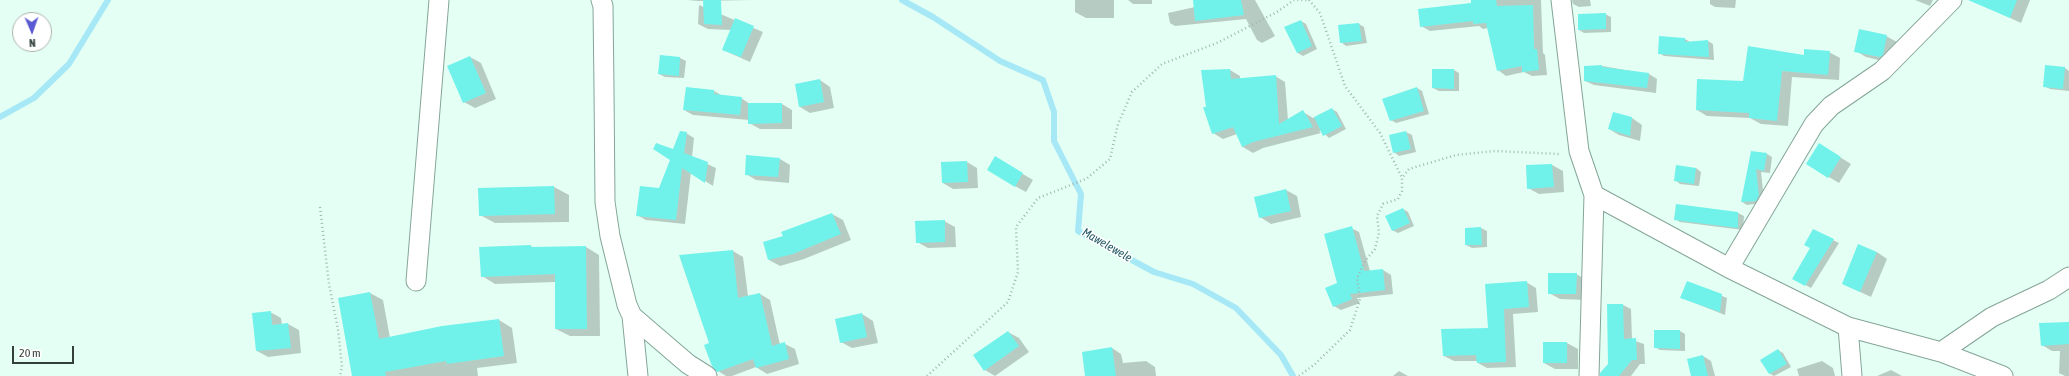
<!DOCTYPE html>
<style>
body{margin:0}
#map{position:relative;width:2069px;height:376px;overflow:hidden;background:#e4fff4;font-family:"Asap Condensed",sans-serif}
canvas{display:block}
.north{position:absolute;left:12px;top:12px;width:40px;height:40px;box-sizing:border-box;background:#fff;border:1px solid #adb2b0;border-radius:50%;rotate:178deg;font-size:11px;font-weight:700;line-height:16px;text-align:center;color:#323f3a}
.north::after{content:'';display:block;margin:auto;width:14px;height:18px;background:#5b5ad2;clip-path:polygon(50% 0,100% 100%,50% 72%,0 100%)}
.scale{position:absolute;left:12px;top:346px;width:62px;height:18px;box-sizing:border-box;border:2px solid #323f3a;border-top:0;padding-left:5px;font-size:12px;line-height:14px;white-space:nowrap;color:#323f3a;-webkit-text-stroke:3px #fff;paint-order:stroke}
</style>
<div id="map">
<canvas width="2069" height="376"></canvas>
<div class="north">N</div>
<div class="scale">20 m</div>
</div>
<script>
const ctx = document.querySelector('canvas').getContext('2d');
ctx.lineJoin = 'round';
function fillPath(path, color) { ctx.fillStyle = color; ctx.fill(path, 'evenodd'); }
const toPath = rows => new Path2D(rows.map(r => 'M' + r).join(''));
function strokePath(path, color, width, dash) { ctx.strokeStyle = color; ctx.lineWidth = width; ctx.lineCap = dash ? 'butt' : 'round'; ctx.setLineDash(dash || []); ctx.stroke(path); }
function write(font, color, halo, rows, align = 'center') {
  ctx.font = font + ' "Asap Condensed",sans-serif'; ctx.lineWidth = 3; ctx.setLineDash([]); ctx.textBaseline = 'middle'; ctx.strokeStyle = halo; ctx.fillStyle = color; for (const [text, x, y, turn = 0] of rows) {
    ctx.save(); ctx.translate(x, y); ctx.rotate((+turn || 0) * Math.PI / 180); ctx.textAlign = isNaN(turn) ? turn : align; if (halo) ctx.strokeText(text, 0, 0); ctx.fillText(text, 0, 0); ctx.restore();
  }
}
fillPath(toPath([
 [687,0,754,0,698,1],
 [1075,0,1114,0,1114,18,1086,18,1075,12],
 [1128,0,1152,0,1152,4,1133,4],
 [1194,0,1255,0,1275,36,1262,43,1257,40,1246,19,1175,26,1170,23,1168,13,1195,7],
 [1472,0,1541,0,1543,53,1545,55,1547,75,1532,76,1524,72,1506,76,1498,70,1488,28,1483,29,1479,26,1430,31,1421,26,1473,4],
 [1572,0,1590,0,1591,6,1579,7,1573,4],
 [1710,0,1736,0,1735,8,1715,7,1710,4],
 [1915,0,1933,0,1930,6],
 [1999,0,2030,0,2021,23,1995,11],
 [699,5,763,32,750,62,723,50,731,30,708,29,698,24],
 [1605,14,1611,17,1611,32,1584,33,1579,30],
 [1301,21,1306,24,1317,49,1303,56,1298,53,1285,28],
 [1359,24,1364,27,1367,43,1346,46,1341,42,1339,26],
 [1886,36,1897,42,1891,63,1866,57,1856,51],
 [1685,39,1690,42,1708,41,1713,44,1714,60,1664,56,1659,53],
 [1829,52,1840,58,1839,80,1792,77,1788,126,1761,124,1750,118,1707,116,1697,110,1744,83,1805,56],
 [661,56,680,58,686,61,684,78,665,77,659,74],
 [470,57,481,63,496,99,475,108,464,102],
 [1602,66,1649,74,1657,79,1656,93,1594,85,1585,81],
 [2046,66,2065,68,2069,71,2069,91,2050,89,2044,86],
 [1230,70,1240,76,1240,79,1275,76,1285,82,1288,120,1303,112,1313,118,1332,109,1337,112,1346,129,1329,138,1322,131,1319,131,1321,133,1263,148,1253,153,1243,147,1237,134,1223,139,1213,133,1203,71],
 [1454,70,1459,73,1459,91,1439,91,1433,88],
 [820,80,830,87,834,108,810,113,800,107],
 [1417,88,1422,91,1429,114,1396,123,1391,120],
 [714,91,723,96,741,98,750,104,782,104,792,110,792,129,760,129,749,123,749,120,693,115,684,110],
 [1632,118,1642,125,1640,141,1619,135,1609,129],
 [1406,132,1412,135,1416,152,1399,156,1394,152],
 [686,133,694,138,692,157,716,168,713,186,691,172,685,224,646,220,637,215,660,189,674,150],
 [1830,151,1851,164,1839,183,1807,164],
 [1752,152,1767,154,1772,157,1770,173,1761,172,1764,200,1761,203,1747,205,1742,202],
 [780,159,790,165,789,183,756,180,746,174],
 [967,162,977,168,978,188,953,189,943,183],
 [1006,164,1033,180,1026,192,1015,186],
 [1552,165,1563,171,1564,192,1539,194,1528,188,1527,166],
 [1696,168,1701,172,1699,186,1680,184,1675,180],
 [554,187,569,195,569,222,495,223,480,215],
 [1286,190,1297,196,1301,217,1271,224,1260,217],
 [1677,205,1738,213,1744,216,1743,230,1680,222,1675,219],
 [1403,209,1408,212,1414,226,1398,233,1392,230],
 [832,214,843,220,851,240,804,259,780,266,769,260],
 [944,221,955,227,956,247,928,248,917,242],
 [1351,228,1359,232,1370,271,1383,270,1391,275,1393,294,1357,298,1360,303,1341,310,1334,306],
 [1481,228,1487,231,1487,247,1472,248,1466,245,1466,229],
 [1813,230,1839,243,1811,288,1793,278,1811,248],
 [531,246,534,248,586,247,599,255,600,336,570,336,556,329,556,282,495,284,482,276],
 [733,251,743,257,748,296,760,294,770,300,780,345,785,344,795,349,799,364,767,374,756,367,732,376,726,376,718,371,711,344],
 [1877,252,1887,259,1871,297,1843,284],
 [1576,274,1587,280,1587,300,1560,299,1549,293],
 [1526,282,1536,288,1538,312,1513,314,1516,367,1487,368,1478,363,1478,361,1454,361,1444,356,1489,329,1486,285],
 [1688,282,1727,298,1725,315,1682,298],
 [370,293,383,300,390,338,499,320,512,328,517,363,477,368,478,376,353,376,339,299],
 [1623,305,1631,309,1632,340,1644,344,1645,364,1640,364,1631,376,1605,376],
 [270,312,281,318,282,325,288,324,299,330,301,353,268,357,257,351],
 [862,314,873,321,878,343,852,348,841,342],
 [2069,323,2069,376,2065,376,2059,373,2060,351,2052,351,2042,345],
 [1680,331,1685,334,1685,351,1660,350,1655,347],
 [1008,332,1019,338,1029,352,995,376,985,370],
 [1544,343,1567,343,1578,349,1578,369,1555,369,1544,363],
 [1112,348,1121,354,1123,363,1146,361,1155,367,1156,376,1086,376],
 [1778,350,1783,353,1791,367,1774,376,1769,373],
 [1703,356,1711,361,1715,376,1692,376],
 [1822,361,1833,368,1835,376,1799,376,1797,369],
 [1891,370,1902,376,1877,376],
 [1399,371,1408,376,1393,376]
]), '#0003');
strokePath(toPath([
 [902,0,933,17,1000,61,1043,80,1054,112,1054,141,1081,194,1078,231,1154,272,1193,284,1236,308,1281,355,1293,376],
 [0,117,34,98,69,64,108,0]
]), '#a6e8f6', 6);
fillPath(toPath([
 [703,0,721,0,722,25,704,24],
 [1193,0,1241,0,1244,15,1195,21],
 [1471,0,1496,0,1497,6,1533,5,1534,49,1537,49,1539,70,1522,72,1522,66,1497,71,1486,23,1473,24,1473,21,1420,27,1418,9,1471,3],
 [1968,0,2017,0,2010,18],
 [1606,13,1606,29,1578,30,1578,14],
 [735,18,754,26,741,57,722,50],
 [1301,20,1312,46,1297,53,1284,27],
 [1359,23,1362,41,1340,43,1338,25],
 [1859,29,1887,35,1883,55,1880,57,1854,52],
 [1659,36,1685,38,1685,42,1708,40,1709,57,1658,54],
 [1748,46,1804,55,1804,49,1830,51,1828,75,1782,71,1777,121,1749,118,1749,113,1696,110,1697,79,1743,81],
 [660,55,680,57,679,76,658,74],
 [470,56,486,93,463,103,447,66],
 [1602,65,1602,67,1649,73,1647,88,1584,81,1584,66],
 [2045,65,2065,67,2063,89,2043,87],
 [1230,69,1231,79,1276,75,1279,124,1303,110,1313,127,1253,142,1242,147,1233,127,1212,134,1203,107,1206,107,1201,70],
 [1432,69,1454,69,1454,89,1432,88],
 [820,79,824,102,799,107,795,84],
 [686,87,714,90,714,94,742,97,740,115,683,110],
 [1417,87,1424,111,1390,121,1382,99],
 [748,103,782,103,782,123,748,124],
 [1332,108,1342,126,1323,136,1314,117],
 [1613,112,1632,117,1630,136,1608,129],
 [680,131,687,132,684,153,708,162,705,183,682,168,676,220,636,216,640,186,659,188,670,160,653,149,656,143,673,149],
 [1406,131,1411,149,1393,153,1389,135],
 [1819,143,1841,157,1828,178,1806,164],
 [1751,151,1767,153,1764,171,1756,169,1759,196,1756,201,1741,202],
 [746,155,780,158,778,177,745,175],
 [995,156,1023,173,1015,187,987,170],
 [967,161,968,182,942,183,941,162],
 [1552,164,1554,187,1527,189,1526,165],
 [1676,165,1696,168,1694,184,1674,181],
 [554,186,555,214,479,216,478,188],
 [1286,189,1291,211,1259,218,1254,197],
 [1676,204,1738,212,1738,228,1674,220],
 [1403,208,1410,223,1392,231,1385,216],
 [832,213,841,234,793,254,768,260,763,242,783,236,781,232],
 [945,220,945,242,916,243,915,221],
 [1352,226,1364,271,1383,269,1385,290,1350,294,1352,299,1333,307,1325,288,1337,283,1324,234],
 [1481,227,1482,245,1465,245,1465,228],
 [1813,229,1834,239,1805,286,1792,279,1810,248,1804,245],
 [1858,244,1877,252,1860,292,1842,284],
 [531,245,531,247,586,246,587,329,555,329,555,274,481,277,479,247],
 [733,250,738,298,760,293,772,346,785,342,789,359,756,368,753,359,717,372,712,366,704,345,709,343,679,255],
 [1548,273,1577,273,1576,294,1548,294],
 [1527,281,1529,307,1504,309,1506,362,1477,363,1476,355,1443,356,1441,329,1488,328,1485,284],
 [1687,281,1722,294,1720,312,1680,298],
 [370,292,379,339,442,326,499,319,504,356,447,364,446,361,385,372,386,376,352,376,338,298],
 [1607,304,1623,304,1624,339,1636,338,1637,360,1632,360,1619,376,1600,376,1600,373,1608,364],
 [271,311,272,325,288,323,291,348,256,351,252,313],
 [862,313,867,337,840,343,835,319],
 [2069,322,2069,344,2041,346,2039,323],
 [1654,330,1680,330,1680,349,1654,348],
 [1008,331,1019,346,984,371,973,355],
 [1543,342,1567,342,1567,363,1543,363],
 [1112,347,1116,376,1085,376,1082,352],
 [1778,349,1787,364,1769,374,1760,360],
 [1703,355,1708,376,1691,376,1687,359]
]), '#70f2eb');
const street = toPath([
 [601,0,603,6,604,89,605,202,610,236,627,305,632,316,688,364,707,376],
 [1561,0,1579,151,1594,195,1589,376],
 [1594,195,1729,268,1848,327,1941,352,2003,376],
 [1729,268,1814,124,1831,106,1882,71,1952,0],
 [416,281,439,0],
 [632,316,638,376],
 [1848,327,1852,376],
 [1941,352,1992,317,2049,290,2069,277]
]);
strokePath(street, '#85a598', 21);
strokePath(toPath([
 [1309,0,1320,13,1345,86,1380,133,1402,178],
 [320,207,329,284,338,329,342,367,340,376],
 [927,376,1008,302,1018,272,1016,227,1038,198,1086,179,1110,159,1118,124,1132,92,1162,64,1217,43,1277,12,1294,0,1308,0],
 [1299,376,1315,364,1350,330,1360,299,1357,278,1365,261,1375,249,1379,233,1377,216,1383,204,1398,199,1402,191,1402,178,1409,169,1456,155,1495,151,1560,154]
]), '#a2b8af', 2.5, [1, 3]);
strokePath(street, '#fff', 19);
write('italic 12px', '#255a65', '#fff', [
 ["Mawelewele",1107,245,30]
]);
</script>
